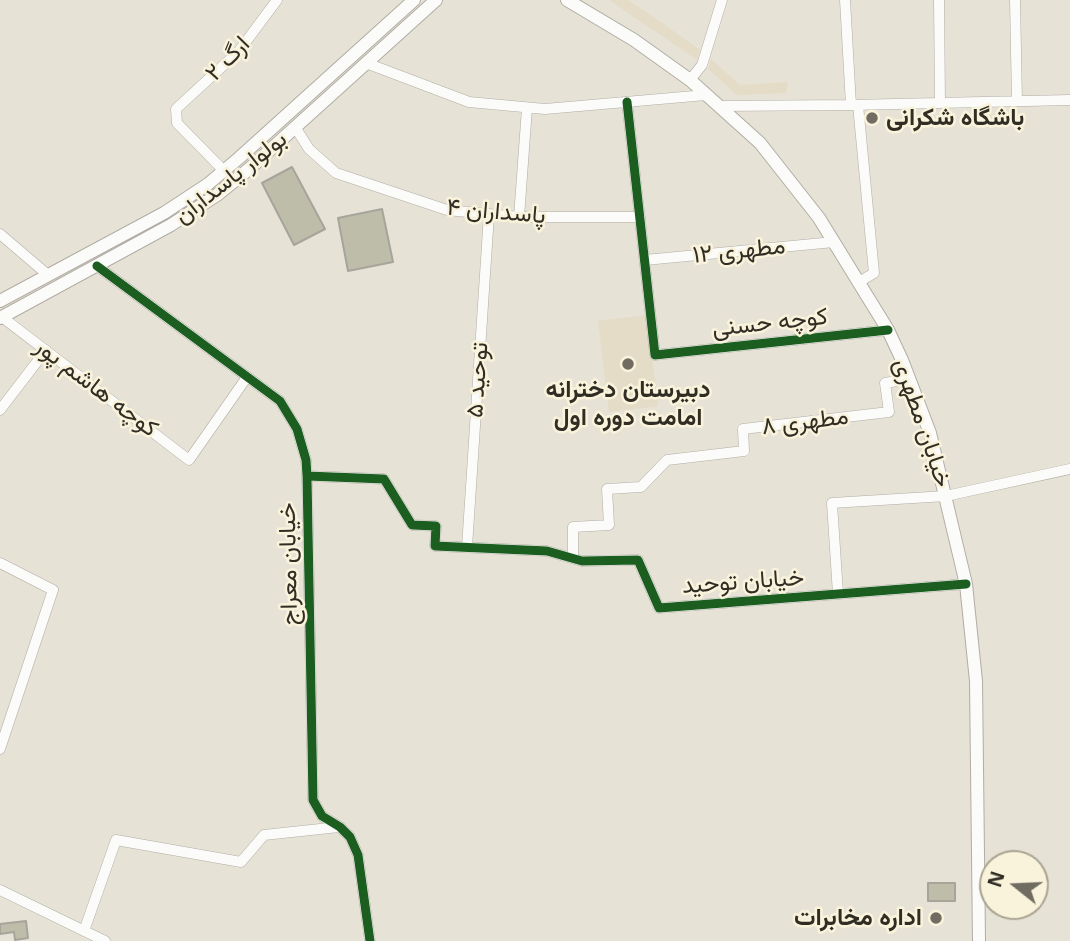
<!DOCTYPE html>
<meta charset="utf-8">
<style>
body{margin:0}
#map{position:relative;width:1070px;height:941px;overflow:hidden;background:#e6e2d6;font-family:"Open Sans",sans-serif}
canvas{display:block}
.north{position:absolute;left:979px;top:850px;width:70px;height:70px;box-sizing:border-box;background:#faf3dc;border:2px solid #a9a492;border-radius:50%;rotate:288deg;font-size:19px;font-weight:700;line-height:28px;text-align:center;color:#302d24}
.north::after{content:'';display:block;margin:auto;width:24px;height:32px;background:#706c62;clip-path:polygon(50% 0,100% 100%,50% 72%,0 100%)}
</style>
<div id="map">
<canvas width="1070" height="941"></canvas>
<div class="north">N</div>
</div>
<script>
const ctx = document.querySelector('canvas').getContext('2d');
ctx.lineJoin = 'round';
function fillPath(path, color) { ctx.fillStyle = color; ctx.fill(path, 'evenodd'); }
const toPath = rows => new Path2D(rows.map(r => 'M' + r).join(''));
function strokePath(path, color, width, dash) { ctx.strokeStyle = color; ctx.lineWidth = width; ctx.lineCap = dash ? 'butt' : 'round'; ctx.setLineDash(dash || []); ctx.stroke(path); }
function write(font, color, halo, rows, align = 'center') {
  ctx.font = font + ' "Open Sans",Vazirmatn,sans-serif'; ctx.lineWidth = 5; ctx.setLineDash([]); ctx.textBaseline = 'middle'; ctx.strokeStyle = halo; ctx.fillStyle = color; for (const [text, x, y, turn = 0] of rows) {
    ctx.save(); ctx.translate(x, y); ctx.rotate((+turn || 0) * Math.PI / 180); ctx.textAlign = isNaN(turn) ? turn : align; if (halo) ctx.strokeText(text, 0, 0); ctx.fillText(text, 0, 0); ctx.restore();
  }
}
fillPath(toPath([
 [609,0,628,0,651,15,700,50,697,60],
 [711,59,740,85,788,82,786,93,737,95,708,69],
 [647,315,658,406,609,412,598,321]
]), '#e4dcc7');
const building = toPath([
 [292,167,325,229,294,245,262,183,292,167],
 [382,209,393,262,348,271,338,218,382,209],
 [928,883,955,883,955,901,928,901,928,883],
 [26,921,28,938,15,940,14,932,0,934,0,924,26,921]
]);
fillPath(building, '#bdbda9');
strokePath(building, '#a6a49b', 2);
const minor = toPath([
 [845,0,851,105],
 [939,0,940,103],
 [1015,0,1017,101],
 [366,63,469,102,545,109,706,95],
 [690,80,702,65,722,0],
 [627,102,655,355,888,330],
 [858,105,874,273,859,282],
 [718,106,851,105,1070,100],
 [295,127,309,149,336,173,447,210,519,217,640,217],
 [224,171,177,123,176,109,239,51,277,0],
 [519,217,527,108],
 [0,234,48,275],
 [645,260,834,242],
 [97,266,280,401,297,429,306,460,307,476,313,800,322,816,340,827,350,837,358,855,370,941],
 [2,317,189,460,247,377],
 [0,410,46,350],
 [307,476,384,479,412,525,436,526,435,546,547,551,582,561,638,560,659,608,966,584],
 [467,547,489,214],
 [573,558,573,527,609,525,607,489,641,487,667,460,744,451,743,429,889,412,885,383,909,379],
 [0,563,53,590,0,749],
 [838,594,832,503,946,496,1070,469],
 [0,890,105,941],
 [84,931,116,840,241,862,264,835,339,827]
]);
const major = toPath([
 [567,0,634,40,690,80,760,143,819,218,888,330,902,360,930,433,966,584,976,681,979,941],
 [0,301,164,213,208,184,239,158,414,0],
 [0,318,171,225,217,195,249,169,436,0]
]);
strokePath(minor, '#b1ada4', 11);
strokePath(major, '#b1ada4', 14);
strokePath(minor, '#fbfbf9', 10);
strokePath(major, '#fbfbf9', 12);
strokePath(toPath([
 [627,102,655,355,888,330],
 [97,266,280,401,297,429,306,460,307,476,313,800,322,816,340,827,350,837,358,855,370,941],
 [307,476,384,479,412,525,436,526,435,546,547,551,582,561,638,560,659,608,966,584]
]), '#1b5e20', 9);
for (const [x, y, r, color] of [
 [872,118,7,"#706c62"],
 [628,364,7,"#706c62"],
 [936,918,7,"#706c62"]
]) { const dot = new Path2D(); dot.arc(x, y, r, 0, 2 * Math.PI); ctx.fillStyle = color; ctx.fill(dot); strokePath(dot, '#faf3dc', 2.5); }
write('24px', '#302d24', '#faf3dc', [
 ["ارگ ۲",228,59,-46],
 ["بولوار پاسداران",231,178,-38],
 ["پاسداران ۴",496,212,5],
 ["مطهری ۱۲",739,251,-6],
 ["کوچه حسنی",770,323,-6],
 ["توحید ۵",478,380,-86],
 ["کوچه هاشم پور",96,388,37],
 ["مطهری ۸",805,422,-7],
 ["خیابان مطهری",922,423,71],
 ["خیابان معراج",289,564,-91],
 ["خیابان توحید",743,582,-4]
]);
write('bold 24px', '#302d24', '#faf3dc', [
 ["باشگاه شکرانی",886,118],
 ["دبیرستان دخترانه",628,390,"center"],
 ["امامت دوره اول",628,418,"center"],
 ["اداره مخابرات",922,918,"right"]
], 'left');
</script>
